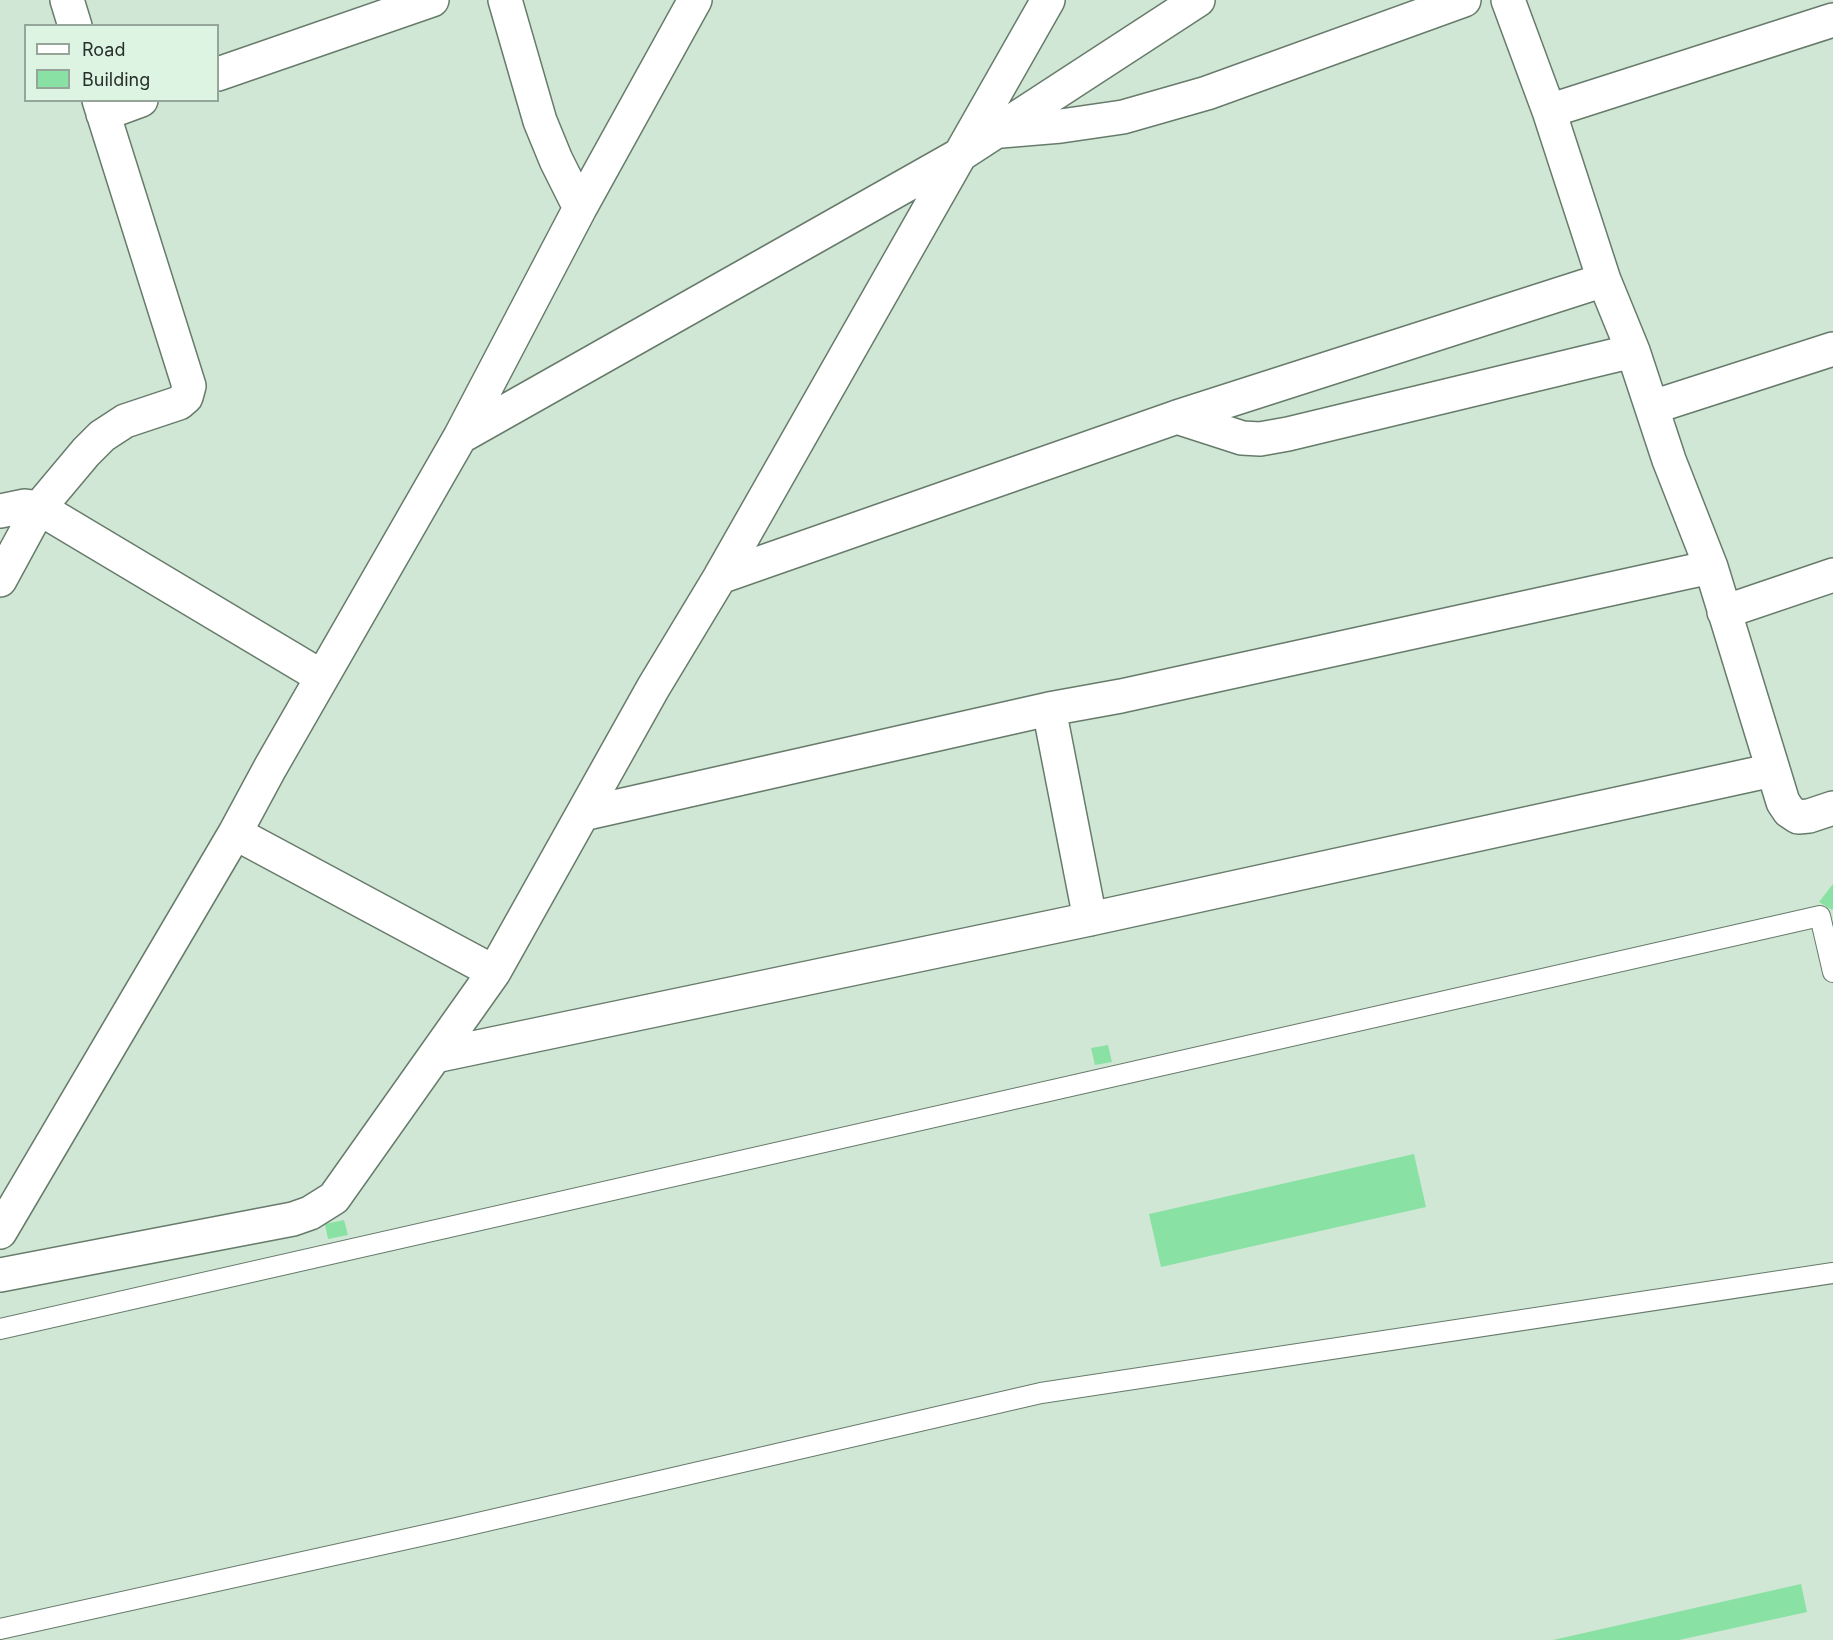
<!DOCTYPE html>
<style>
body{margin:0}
#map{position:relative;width:1833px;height:1640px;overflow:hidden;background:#d1e7d6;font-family:Inter,sans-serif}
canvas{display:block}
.legend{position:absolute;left:24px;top:24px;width:195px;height:78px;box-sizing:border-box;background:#def4e3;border:2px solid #95a599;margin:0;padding:8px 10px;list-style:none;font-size:18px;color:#272f29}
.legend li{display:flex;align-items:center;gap:12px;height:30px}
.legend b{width:30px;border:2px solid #95a599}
</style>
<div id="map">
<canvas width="1833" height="1640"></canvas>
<ul class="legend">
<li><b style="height:8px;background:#fff"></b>Road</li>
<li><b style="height:16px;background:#89e1a3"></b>Building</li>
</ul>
</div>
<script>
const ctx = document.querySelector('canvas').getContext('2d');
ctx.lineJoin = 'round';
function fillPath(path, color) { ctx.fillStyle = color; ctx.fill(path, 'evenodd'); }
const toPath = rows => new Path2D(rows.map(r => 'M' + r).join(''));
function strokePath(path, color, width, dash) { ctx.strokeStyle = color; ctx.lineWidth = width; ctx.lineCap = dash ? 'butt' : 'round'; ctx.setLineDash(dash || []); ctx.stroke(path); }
fillPath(toPath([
 [1833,884,1833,908,1832,910,1819,902],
 [1108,1045,1112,1062,1095,1065,1091,1048],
 [1414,1154,1426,1207,1161,1267,1149,1214],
 [344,1220,348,1235,328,1239,325,1224],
 [1801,1584,1807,1612,1679,1640,1553,1640]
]), '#89e1a3');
const service = toPath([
 [0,1329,1820,916,1833,972],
 [0,1629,452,1529,1041,1393,1833,1273]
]);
const minor = toPath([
 [67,0,75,26],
 [505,0,540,121,556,160,580,208],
 [1508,0,1549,111,1604,280,1633,351,1669,460,1711,567,1783,802,1789,811,1798,817,1809,816,1833,808],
 [218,74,432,0],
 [1549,111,1833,20],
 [103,114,141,100],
 [1001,131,1061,126,1123,117,1207,93,1464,0],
 [1653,407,1833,349],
 [1177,417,1242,438,1260,439,1288,434,1633,351],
 [460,437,963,153,1198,0],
 [0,511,25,506,39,508,322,677],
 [720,577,1177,417,1604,280],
 [0,580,39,508,86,452,102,436,125,421,179,403,186,397,189,386,99,100],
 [1724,612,1833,575],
 [1049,709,1090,919],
 [583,814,1049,709,1121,696,1711,567],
 [235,833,494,972],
 [435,1056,1090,919,1773,770],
 [0,1232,235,833,270,768,460,437,580,208,695,0],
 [0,1275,293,1219,310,1213,334,1198,494,972,653,688,720,577,1048,0]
]);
strokePath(service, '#677b6b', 22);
strokePath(minor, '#677b6b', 36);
strokePath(service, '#fff', 20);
strokePath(minor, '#fff', 33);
</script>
